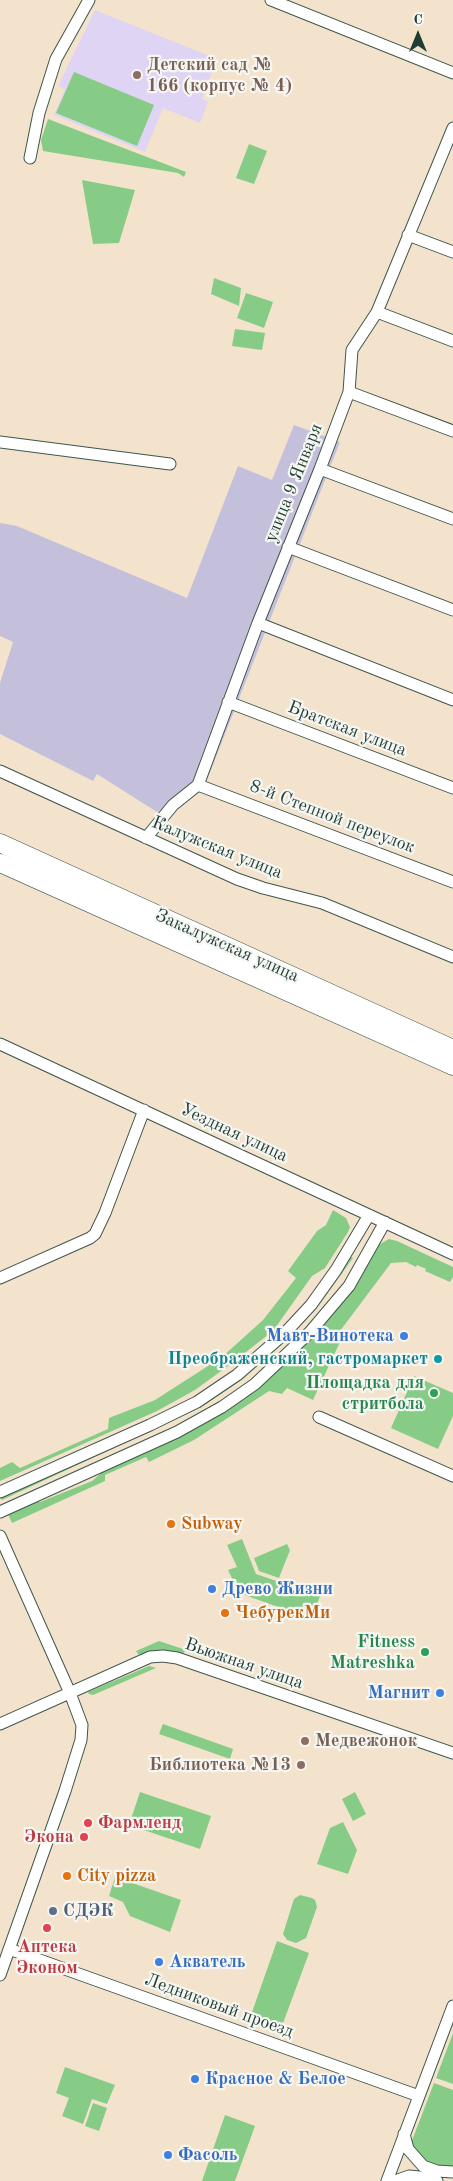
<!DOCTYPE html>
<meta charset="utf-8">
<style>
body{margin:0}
#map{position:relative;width:453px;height:2181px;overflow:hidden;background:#f4e3cc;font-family:"Old Standard TT",serif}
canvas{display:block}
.north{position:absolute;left:393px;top:10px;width:50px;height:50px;-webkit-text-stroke:4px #f6f6f2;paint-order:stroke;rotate:0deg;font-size:14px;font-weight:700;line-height:20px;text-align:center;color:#1f3d34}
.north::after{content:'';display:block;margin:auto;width:18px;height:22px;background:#1f3d34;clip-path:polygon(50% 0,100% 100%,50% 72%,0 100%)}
</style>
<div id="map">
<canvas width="453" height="2181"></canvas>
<div class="north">С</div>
</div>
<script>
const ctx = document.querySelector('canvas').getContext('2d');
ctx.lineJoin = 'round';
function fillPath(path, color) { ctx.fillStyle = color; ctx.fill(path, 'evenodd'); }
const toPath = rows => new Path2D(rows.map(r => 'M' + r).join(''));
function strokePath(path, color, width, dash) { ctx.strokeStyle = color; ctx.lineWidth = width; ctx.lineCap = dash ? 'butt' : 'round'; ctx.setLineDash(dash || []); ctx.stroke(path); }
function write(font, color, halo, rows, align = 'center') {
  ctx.font = font + ' "Old Standard TT",serif'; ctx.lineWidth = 4.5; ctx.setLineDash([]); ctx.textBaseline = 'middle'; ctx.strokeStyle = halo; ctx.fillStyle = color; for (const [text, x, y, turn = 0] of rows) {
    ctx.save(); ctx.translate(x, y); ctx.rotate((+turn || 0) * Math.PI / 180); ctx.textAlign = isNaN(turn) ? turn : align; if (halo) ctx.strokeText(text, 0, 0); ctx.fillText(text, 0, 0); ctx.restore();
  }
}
fillPath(toPath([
 [95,10,217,59,202,99,208,102,200,123,163,108,145,152,54,115,65,89,58,86]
]), '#e0d4f4');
fillPath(toPath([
 [294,425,340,442,205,785,157,812,97,774,93,781,0,734,0,683,13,642,0,636,0,523,17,526,187,598,238,466,272,480]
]), '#c4c0db');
fillPath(toPath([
 [74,72,154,105,137,146,56,113],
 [48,119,186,172,184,177,178,173,43,151,41,140],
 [249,144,267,151,254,184,236,178],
 [82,180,135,190,119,243,93,244],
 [214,278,241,288,239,306,211,294],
 [246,293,273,302,264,328,237,318],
 [235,329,265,333,262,350,232,346],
 [333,1210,346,1218,350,1227,348,1232,325,1268,312,1276,273,1331,228,1366,195,1390,157,1411,0,1481,0,1468,12,1462,20,1468,108,1429,109,1418,155,1400,222,1357,263,1320,296,1278,288,1271,317,1231,326,1225],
 [389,1239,397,1241,453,1267,453,1277,450,1282,425,1271,426,1269,417,1265,416,1267,406,1262,391,1263,337,1335,339,1344,313,1400,287,1388,282,1394,269,1391,194,1440,149,1462,146,1457,105,1475,105,1481,12,1523,7,1512,35,1500,40,1502,92,1481,105,1470,250,1394,373,1251,380,1244],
 [349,1256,353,1258,317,1308,279,1347,243,1379,200,1408,2,1500,0,1497,240,1375],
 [414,1376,453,1393,453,1416,438,1449,391,1428],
 [242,1539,256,1574,320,1596,312,1619,239,1593,228,1570,237,1567,227,1545],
 [287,1544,290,1550,279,1578,259,1571,254,1558],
 [159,1641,186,1650,182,1655,140,1656,136,1651],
 [149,1666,156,1668,93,1695,89,1694,88,1692],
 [163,1724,233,1749,230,1759,159,1734],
 [140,1792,211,1816,200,1849,129,1825],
 [355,1792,366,1814,353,1821,342,1799],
 [343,1822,357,1850,348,1874,317,1864,330,1828],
 [115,1877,181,1900,170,1932,130,1916,123,1902,109,1896],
 [300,1895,312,1898,315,1900,317,1907,306,1938,296,1943,287,1940,283,1934,294,1899],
 [277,1941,309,1953,282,2026,251,2015],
 [453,2033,453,2084,436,2078],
 [65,2067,115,2085,107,2104,92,2099,83,2124,62,2116,69,2098,56,2093],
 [434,2083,453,2090,453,2168,437,2168,420,2158,411,2143],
 [93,2103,107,2108,99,2131,85,2126],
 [225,2115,255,2126,235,2181,202,2181]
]), '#87cc86');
const minor = toPath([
 [271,0,453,73],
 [30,158,39,113,56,59,89,0],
 [408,235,453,252],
 [377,312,453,341],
 [349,392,453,431],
 [0,442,170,464],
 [320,469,453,519],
 [288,547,453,610],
 [258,623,453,700],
 [228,702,453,788],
 [0,771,237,879,263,888,322,903,453,957],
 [198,785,453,882],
 [146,838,173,805,198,785,258,623,320,469,349,392,352,350,377,312,453,128],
 [0,1044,453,1254],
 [0,1278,90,1238,95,1234,105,1213,144,1110],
 [319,1417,453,1476],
 [0,1492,150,1425,197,1402,237,1375,285,1333,311,1305,336,1270,369,1215],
 [0,1512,177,1432,222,1407,255,1384,310,1332,349,1286,385,1222],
 [0,1536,70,1693,82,1725,81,1740,65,1791,0,1975],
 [0,1724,150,1657,163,1656,177,1658,453,1753],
 [9,1949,419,2096],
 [404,2134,408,2149,423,2166,437,2171,453,2172],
 [387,2181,453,2006],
 [395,2181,409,2176,430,2178,437,2181]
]);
const highway = toPath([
 [0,843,453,1049],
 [0,863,453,1066]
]);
strokePath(minor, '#3f564b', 13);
strokePath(highway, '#3f564b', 19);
strokePath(minor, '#fff', 11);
strokePath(highway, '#fff', 18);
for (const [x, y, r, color] of [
 [137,75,5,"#8d6e63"],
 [404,1336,5,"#3f7fe0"],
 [438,1359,5,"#0f9aa8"],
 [434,1393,5,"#2e9e5b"],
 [171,1524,5,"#e8710a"],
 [212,1589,5,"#3f7fe0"],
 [225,1613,5,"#e8710a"],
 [425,1652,5,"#2e9e5b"],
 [440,1693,5,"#3f7fe0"],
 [305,1741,5,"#8d6e63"],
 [301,1765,5,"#8d6e63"],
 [88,1823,5,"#e0444e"],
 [84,1837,5,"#e0444e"],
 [67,1876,5,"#e8710a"],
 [53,1911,5,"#5c6f8a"],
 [47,1928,5,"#e0444e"],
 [159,1962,5,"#3f7fe0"],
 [195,2079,5,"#3f7fe0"],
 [168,2155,5,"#3f7fe0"]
]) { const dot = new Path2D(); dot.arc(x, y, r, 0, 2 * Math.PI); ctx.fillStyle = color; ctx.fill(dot); strokePath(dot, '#f6f6f2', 2); }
write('bold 18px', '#785e54', '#f6f6f2', [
 ["Детский сад №",147,65],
 ["166 (корпус № 4)",147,86],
 ["Медвежонок",315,1741],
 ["Библиотека №13",291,1765,"right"]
], 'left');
write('18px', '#1f3d34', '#f6f6f2', [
 ["улица 9 Января",294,483,-68],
 ["Братская улица",347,729,21],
 ["8-й Степной переулок",332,817,21],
 ["Калужская улица",217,848,22],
 ["Закалужская улица",227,946,24],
 ["Уездная улица",234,1133,25],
 ["Вьюжная улица",244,1664,19],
 ["Ледниковый проезд",219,2006,20]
]);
write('bold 18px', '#366cbe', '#f6f6f2', [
 ["Мавт-Винотека",394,1336,"right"],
 ["Древо Жизни",222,1589],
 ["Магнит",430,1693,"right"],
 ["Акватель",169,1962],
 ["Красное & Белое",205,2079],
 ["Фасоль",178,2155]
], 'left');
write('bold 18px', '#0d838f', '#f6f6f2', [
 ["Преображенский, гастромаркет",428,1359]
], 'right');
write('bold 18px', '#27864d', '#f6f6f2', [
 ["Площадка для",424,1383],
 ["стритбола",424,1404],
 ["Fitness",415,1642],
 ["Matreshka",415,1663]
], 'right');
write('bold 18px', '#c56008', '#f6f6f2', [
 ["Subway",181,1524],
 ["ЧебурекМи",235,1613],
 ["City pizza",77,1876]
], 'left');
write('bold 18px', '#be3a42', '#f6f6f2', [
 ["Фармленд",98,1823],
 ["Экона",74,1837,"right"],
 ["Аптека",47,1947,"center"],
 ["Эконом",47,1968,"center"]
], 'left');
write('bold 18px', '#4e5e75', '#f6f6f2', [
 ["СДЭК",63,1911]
], 'left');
</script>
